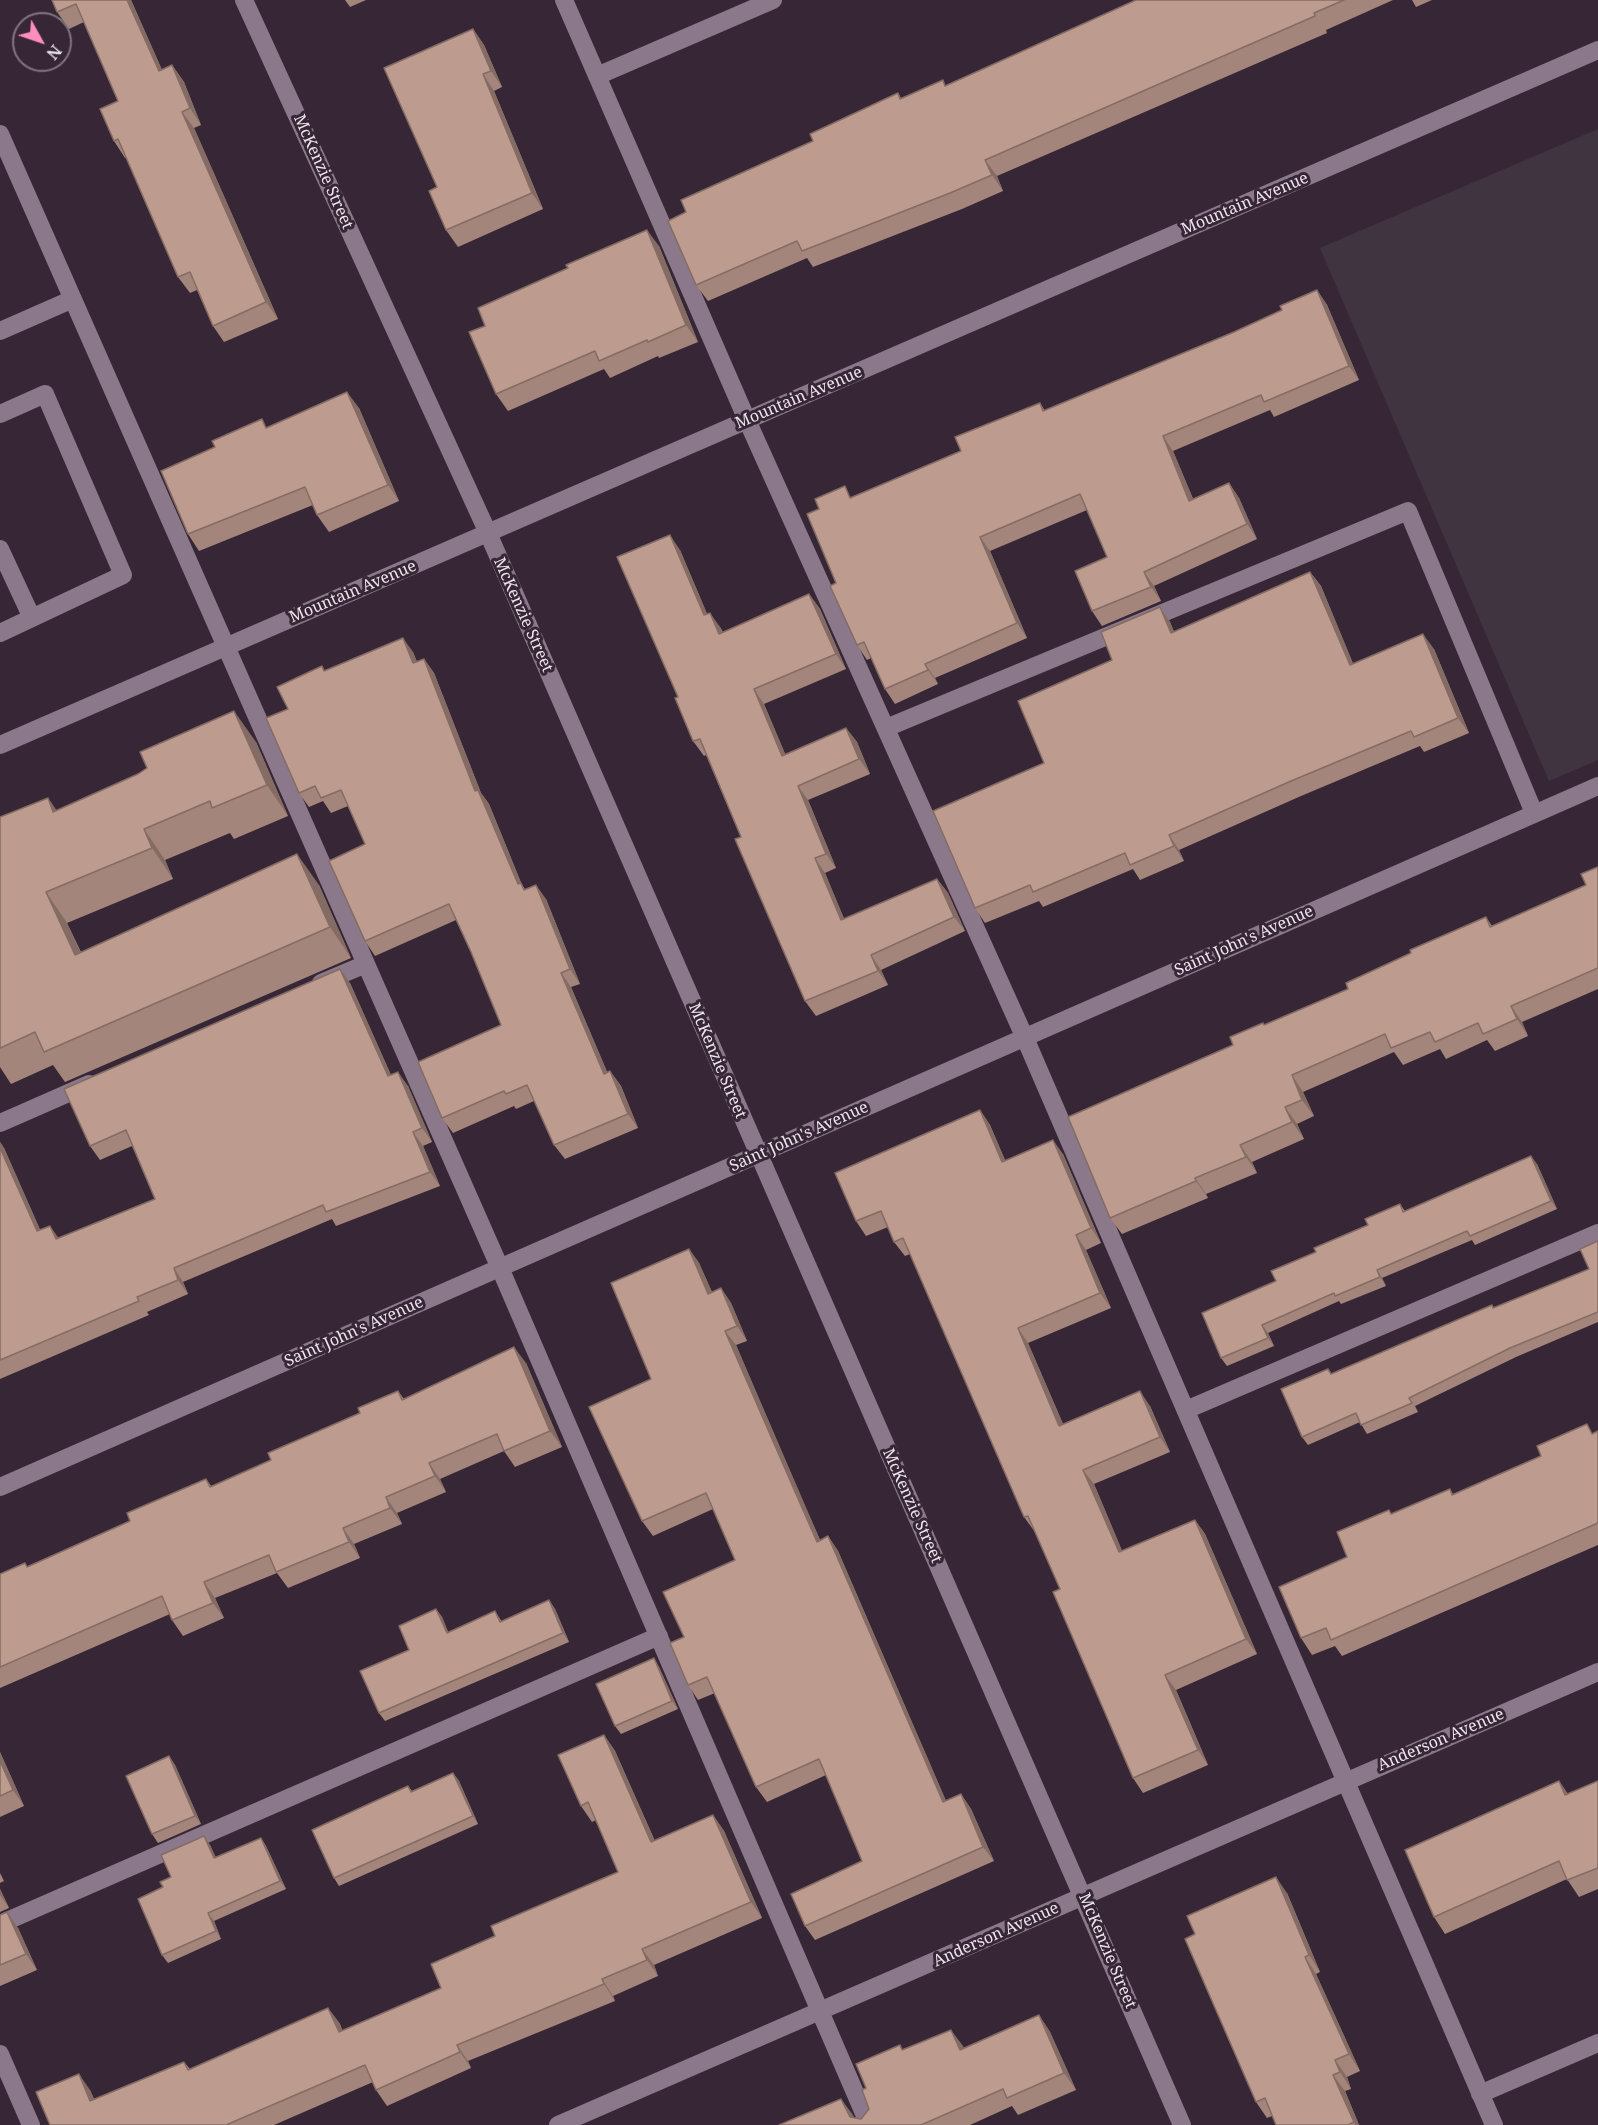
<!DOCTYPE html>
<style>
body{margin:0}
#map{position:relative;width:1598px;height:2125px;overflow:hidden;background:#372736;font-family:"Noto Serif",serif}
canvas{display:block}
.north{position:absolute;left:12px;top:12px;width:60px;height:60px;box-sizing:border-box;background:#372736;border:2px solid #807380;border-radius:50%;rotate:130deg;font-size:16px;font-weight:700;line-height:24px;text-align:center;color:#eee4ee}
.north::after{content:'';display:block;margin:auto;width:21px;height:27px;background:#fe8ebc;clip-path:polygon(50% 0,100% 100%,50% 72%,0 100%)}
</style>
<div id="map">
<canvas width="1598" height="2125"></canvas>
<div class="north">N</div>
</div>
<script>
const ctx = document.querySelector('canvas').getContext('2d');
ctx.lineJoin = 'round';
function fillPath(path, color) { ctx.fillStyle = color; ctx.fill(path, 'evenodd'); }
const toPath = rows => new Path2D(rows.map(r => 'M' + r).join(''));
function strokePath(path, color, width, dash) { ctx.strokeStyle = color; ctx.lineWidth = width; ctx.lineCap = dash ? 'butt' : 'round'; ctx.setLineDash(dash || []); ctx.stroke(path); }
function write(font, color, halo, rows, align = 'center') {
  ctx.font = font + ' "Noto Serif",serif'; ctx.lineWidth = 6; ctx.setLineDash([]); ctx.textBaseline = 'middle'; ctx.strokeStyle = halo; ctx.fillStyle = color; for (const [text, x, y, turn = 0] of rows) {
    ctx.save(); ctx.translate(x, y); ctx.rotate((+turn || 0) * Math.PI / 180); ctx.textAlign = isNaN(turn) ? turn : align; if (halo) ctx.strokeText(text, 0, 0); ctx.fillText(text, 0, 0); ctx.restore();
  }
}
fillPath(toPath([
 [1598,129,1598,760,1549,781,1320,248]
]), '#413441');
strokePath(toPath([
 [564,0,747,420,1025,1038,1494,2125],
 [597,76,773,0],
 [0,134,500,1268,869,2125],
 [0,331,73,299],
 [0,414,45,394,123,575,0,633],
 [0,549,32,618],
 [886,728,1408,511,1534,813],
 [321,983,366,964],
 [0,1123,89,1084],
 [1186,1410,1598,1233],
 [0,1924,659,1636],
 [0,2054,31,2125],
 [1480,2094,1598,2043]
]), '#8b788a', 18);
strokePath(toPath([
 [244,0,488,533,1182,2125],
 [0,1487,1598,786],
 [558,2125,1598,1672]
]), '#8b788a', 18);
strokePath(toPath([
 [0,745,1598,50]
]), '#8b788a', 18);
fillPath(toPath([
 [52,0,131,0,162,70,172,65,184,82,201,125,194,128,278,319,224,342,213,326,197,290,190,293,178,277,126,158,125,158,114,141,118,101,84,22,69,29,57,12],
 [345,0,366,0,350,7],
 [1136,0,1393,0,1326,30,1327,33,997,176,1003,191,962,209,813,267,807,258,708,301,696,285,686,212,898,93,901,98,946,86],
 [1412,0,1432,0,1416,7],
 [473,29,484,45,502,87,494,91,543,209,458,247,446,230,437,187],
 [659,246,698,342,659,358,658,356,610,378,604,369,508,411,496,394,485,326],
 [1317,290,1327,305,1359,380,1274,417,1270,410,1173,451,1193,499,1229,483,1239,498,1257,539,1154,586,1161,601,1102,626,1092,611,1107,557,1087,510,990,551,1027,638,935,678,938,684,895,704,885,689,871,658,867,660,857,645,836,583,819,509,852,497,961,451,1040,403,1045,411,1234,332,1282,310],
 [359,408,399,501,329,532,317,515,313,505,199,551,188,534,267,427],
 [680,550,707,614,720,627,723,632,809,594,820,609,846,669,764,704,785,754,846,728,857,742,870,774,808,800,836,868,825,873,844,919,937,879,948,893,965,931,881,970,888,985,816,1016,805,1001,741,837,706,755,704,756,693,741,678,697],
 [1310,572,1321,586,1353,664,1434,649,1469,733,1424,752,1420,746,1301,796,1179,850,1184,861,1140,880,1133,869,1043,907,1039,901,985,923,975,908,1044,763,1112,660,1160,607,1170,622,1174,632],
 [413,652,417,662,424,659,434,673,481,793,489,804,522,885,525,889,546,899,580,984,571,987,607,1072,610,1071,621,1086,638,1128,565,1159,554,1145,534,1101,516,1109,514,1106,453,1133,442,1118,501,1025,471,952,456,920,375,956,365,941,365,844,348,806,331,813,323,801,309,807,299,793,288,709,325,670],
 [256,742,288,816,234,839,230,833,165,860,173,879,67,923,81,952,319,885,351,958,65,1082,53,1065,11,1084,0,1067,0,817,48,798,56,810],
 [1598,867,1598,989,1522,1022,1528,1036,1495,1051,1487,1040,1446,1059,1440,1049,1403,1065,1394,1052,1303,1092,1314,1116,1297,1124,1304,1139,1252,1162,1257,1173,1206,1194,1208,1198,1122,1234,1110,1218,1233,1045,1263,1023,1265,1025,1348,989,1486,917,1492,926,1586,885],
 [350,983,391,1075,408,1086,432,1142,423,1146,440,1186,336,1226,332,1219,183,1282,188,1294,147,1312,149,1315,0,1379,0,1142,4,1148,40,1230,59,1238,155,1199,132,1146,100,1160,90,1146],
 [980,1110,990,1125,1005,1160,1063,1154,1101,1243,1086,1250,1111,1308,1028,1343,1063,1424,1150,1406,1170,1452,1094,1484,1122,1551,1195,1520,1205,1534,1257,1654,1176,1690,1208,1765,1143,1793,1133,1778,1060,1589,1035,1532,1024,1517,910,1254,905,1256,894,1242,888,1227,866,1236,856,1221],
 [1537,1164,1557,1209,1475,1245,1472,1240,1382,1278,1386,1286,1341,1304,1339,1301,1268,1333,1274,1346,1227,1366,1221,1358,1276,1281,1316,1252,1368,1225,1400,1204,1405,1211],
 [1598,1241,1598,1322,1516,1357,1415,1406,1418,1412,1367,1434,1360,1422,1308,1445,1302,1437,1332,1374,1589,1269],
 [689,1249,699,1263,712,1292,721,1288,731,1303,747,1341,736,1345,799,1493,820,1540,828,1536,838,1551,946,1801,961,1794,971,1809,994,1861,815,1940,805,1926,862,1861,826,1775,767,1802,756,1787,715,1693,698,1700,688,1685,684,1637,735,1560,713,1509,653,1536,642,1521,651,1379],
 [526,1363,562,1447,515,1467,504,1451,440,1479,446,1492,397,1513,402,1524,354,1544,360,1558,288,1588,277,1573,215,1598,224,1618,183,1636,172,1620,170,1614,0,1688,0,1574,28,1566,130,1521,206,1479,212,1487,271,1460,360,1413,398,1391,404,1399],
 [1598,1431,1598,1545,1342,1656,1335,1646,1312,1655,1301,1638,1347,1557,1391,1514,1450,1489,1453,1494],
 [549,1600,555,1609,569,1642,385,1721,379,1713,409,1650,436,1609,442,1617,448,1632,495,1611,502,1622],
 [654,1658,659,1667,678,1709,621,1734,615,1726],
 [604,1735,615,1751,655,1841,713,1815,724,1831,762,1918,654,1965,658,1976,613,1996,615,2001,468,2061,471,2068,387,2106,376,2090,373,2082,274,2125,50,2125,90,2090,94,2099,184,2062,190,2069,328,2008,340,2024,342,2031,441,1988,495,1936,618,1872,596,1820,592,1822,581,1806],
 [0,1752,24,1806,0,1817],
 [169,1756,175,1765,201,1824,158,1843,152,1834],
 [453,1773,459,1781,478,1824,339,1886,334,1878,408,1786,412,1791],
 [1559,1781,1568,1794,1598,1781,1598,1889,1579,1897,1567,1879,1445,1934,1434,1917],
 [261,1838,266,1846,286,1889,214,1921,221,1939,168,1963,162,1955,163,1887,171,1877,210,1845,216,1858],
 [0,1873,4,1881,0,1883],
 [0,1889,9,1908,0,1912],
 [1287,1893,1320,1972,1316,1974,1360,2071,1347,2077,1351,2089,1345,2091,1359,2125,1276,2125,1272,2116,1267,2118,1256,2102],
 [0,1915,18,1928,37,1970,0,1986],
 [1039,2015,1050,2032,1076,2090,1018,2115,1012,2106,970,2125,779,2125,841,2099,854,2118,861,2119,869,2109,866,2088,903,2050,963,2046,963,2048]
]), '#a3857b');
fillPath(toPath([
 [127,0,131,0,170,88,159,71],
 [473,29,484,45,502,87,491,71],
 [172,65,184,82,201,125,190,108],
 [483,74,494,91,543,209,532,193],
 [182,112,194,128,278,319,266,302],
 [985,160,997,176,1003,191,992,175],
 [647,230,659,246,698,342,686,325],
 [1317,290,1327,305,1359,380,1349,366],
 [347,392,359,408,399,501,388,485],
 [1163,436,1173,451,1200,515,1189,501],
 [1229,483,1239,498,1257,539,1247,524],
 [670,535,680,550,714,630,704,615],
 [980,537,990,551,1027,638,1017,623],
 [1144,572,1154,586,1161,601,1151,587],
 [1310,572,1321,586,1360,680,1350,665],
 [809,594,820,609,846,669,836,654],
 [1160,607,1170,622,1181,648,1171,633],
 [710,613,720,627,729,649,719,634],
 [1423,634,1434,649,1469,733,1458,718],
 [403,638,413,652,423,678,413,663],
 [424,659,434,673,481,793,489,804,522,885,531,898,518,884,475,791],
 [925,664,935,678,938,684,928,670],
 [754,689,764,704,792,770,782,756],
 [234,711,256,742,288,816,267,785],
 [846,728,857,742,870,774,859,759],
 [798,786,808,800,836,868,826,854],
 [48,798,69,829,53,812],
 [144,829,165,860,173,879,152,848],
 [1169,835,1179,850,1184,861,1174,846],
 [297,854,319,885,351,958,330,927],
 [815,858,825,873,851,935,841,920],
 [937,879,948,893,965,931,954,917],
 [536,885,546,899,580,984,570,969],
 [46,892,67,923,96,986,75,955],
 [871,955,881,970,888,985,878,971],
 [340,969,350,983,398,1091,388,1076],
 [561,973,571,987,614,1088,604,1074],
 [1511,1006,1522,1022,1528,1036,1517,1019],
 [610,1071,621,1086,638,1128,628,1114],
 [398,1072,408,1086,432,1142,422,1128],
 [1292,1075,1303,1092,1314,1116,1302,1100],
 [1285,1107,1297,1124,1304,1139,1292,1122],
 [980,1110,990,1125,1012,1177,1002,1162],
 [413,1132,423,1146,440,1186,430,1172],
 [1053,1140,1063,1154,1101,1243,1091,1228],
 [0,1142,4,1148,47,1245,37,1231,0,1148],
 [1240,1145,1252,1162,1257,1173,1246,1157],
 [1531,1156,1537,1164,1557,1209,1551,1201],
 [1195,1178,1206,1194,1208,1198,1196,1181],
 [50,1226,60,1240,56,1239],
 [1076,1235,1086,1250,1111,1308,1100,1293],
 [689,1249,699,1263,719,1308,708,1294],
 [174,1268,183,1282,188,1294,178,1280],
 [1377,1270,1382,1278,1386,1286,1380,1277],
 [721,1288,731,1303,747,1341,737,1326],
 [1262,1325,1268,1333,1274,1346,1268,1338],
 [1018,1328,1028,1343,1070,1440,1059,1426],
 [725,1331,736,1345,827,1556,817,1542],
 [514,1347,526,1363,562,1447,550,1431],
 [1140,1391,1150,1406,1170,1452,1160,1437],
 [429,1463,440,1479,446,1492,435,1476],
 [1083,1470,1094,1484,1129,1567,1119,1552],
 [386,1497,397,1513,402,1524,390,1508],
 [1195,1520,1205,1534,1257,1654,1246,1639],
 [343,1528,354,1544,360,1558,349,1542],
 [828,1536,838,1551,953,1817,943,1802],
 [204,1582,215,1598,224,1618,213,1603],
 [549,1600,555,1609,569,1642,563,1633],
 [436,1609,442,1617,452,1641,447,1633],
 [654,1658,659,1667,678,1709,672,1701],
 [1165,1675,1176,1690,1208,1765,1198,1750],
 [604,1735,615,1751,662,1858,651,1842],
 [0,1752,24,1806,13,1790,0,1761],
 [169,1756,175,1765,201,1824,195,1816],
 [453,1773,459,1781,478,1824,473,1816],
 [1559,1781,1570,1798,1565,1795],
 [961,1794,971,1809,994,1861,983,1847],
 [713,1815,724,1831,762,1918,751,1902],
 [204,1836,210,1845,220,1867,214,1858],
 [261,1838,266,1846,286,1889,280,1881],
 [1276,1877,1287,1893,1320,1972,1309,1955],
 [0,1889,9,1908,0,1895],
 [7,1912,18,1928,37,1970,26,1954],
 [208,1913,214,1921,221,1939,216,1931],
 [642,1949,654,1965,658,1976,647,1960],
 [1305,1957,1316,1974,1360,2071,1349,2054],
 [602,1979,613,1996,615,2001,604,1984],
 [328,2008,340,2024,350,2048,339,2032],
 [1039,2015,1050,2032,1076,2090,1064,2073],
 [951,2030,963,2046,971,2066,960,2050],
 [457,2045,468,2061,471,2068,460,2052],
 [1335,2060,1347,2077,1351,2089,1340,2072],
 [79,2074,90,2090,102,2117,90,2101],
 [1333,2075,1345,2091,1359,2125,1355,2125,1354,2122],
 [841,2099,853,2115,857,2125,850,2117]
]), '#846c64');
const building = toPath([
 [52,0,127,0,159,71,172,65,190,108,182,112,266,302,213,326,190,272,178,277,118,139,114,141,100,109,118,101,76,4,57,12,52,0],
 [1136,0,1344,0,1314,13,1315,16,985,160,992,175,950,193,802,251,797,241,696,285,668,221,686,212,681,200,813,141,810,134,898,93,900,99,943,80,945,86,1136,0],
 [473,29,491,71,483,74,532,193,446,230,429,191,437,187,384,68,473,29],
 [647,230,686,325,648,342,647,340,599,361,595,351,496,394,469,332,485,326,478,308,568,268,566,265,647,230],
 [1317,290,1349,366,1264,402,1261,395,1163,436,1189,501,1229,483,1247,524,1144,572,1151,587,1092,611,1075,571,1107,557,1080,494,980,537,1017,623,925,664,928,670,885,689,864,642,857,645,830,586,836,583,807,514,819,509,815,499,845,486,850,498,961,451,955,437,1040,403,1043,411,1234,332,1282,310,1280,306,1317,290],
 [347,392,388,485,317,515,305,487,188,534,161,471,215,447,212,441,262,419,266,428,347,392],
 [670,535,704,615,710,613,719,634,809,594,836,654,754,689,782,756,846,728,859,759,798,786,826,854,815,858,841,920,937,879,954,917,871,955,878,971,805,1001,735,839,741,837,700,739,693,741,675,698,678,697,617,557,670,535],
 [1310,572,1350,665,1423,634,1458,718,1414,737,1411,731,1291,781,1169,835,1174,846,1130,865,1125,853,1033,892,1030,885,975,908,933,811,1044,763,1018,701,1112,660,1101,632,1160,607,1171,633,1310,572],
 [403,638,413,663,424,659,475,791,478,790,518,884,521,883,524,890,536,885,570,969,561,973,604,1074,610,1071,628,1114,554,1145,527,1085,506,1094,504,1091,442,1118,418,1062,501,1025,471,952,449,904,365,941,329,861,365,844,341,790,321,798,315,786,299,793,266,718,288,709,277,687,322,666,324,671,403,638],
 [234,711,267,785,212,808,210,801,144,829,152,848,46,892,75,955,297,854,330,927,44,1052,35,1032,0,1048,0,817,48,798,53,812,138,774,147,768,140,752,234,711],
 [1598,867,1598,968,1511,1006,1517,1019,1483,1034,1478,1023,1435,1042,1430,1032,1391,1048,1385,1034,1292,1075,1302,1100,1285,1107,1292,1122,1240,1145,1246,1157,1195,1178,1196,1181,1110,1218,1068,1117,1233,1045,1230,1037,1263,1023,1264,1025,1348,989,1346,983,1411,953,1410,950,1486,917,1490,927,1586,885,1581,874,1598,867],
 [340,969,388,1076,398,1072,422,1128,413,1132,430,1172,326,1212,323,1205,174,1268,178,1280,137,1297,139,1301,0,1360,0,1148,37,1231,50,1226,56,1239,155,1199,126,1130,90,1146,64,1089,340,969],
 [980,1110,1002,1162,1053,1140,1091,1228,1076,1235,1100,1293,1018,1328,1059,1426,1140,1391,1160,1437,1083,1470,1119,1552,1195,1520,1246,1639,1165,1675,1198,1750,1133,1778,1053,1592,1060,1589,1028,1516,1024,1517,903,1238,894,1242,881,1211,856,1221,835,1173,980,1110],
 [1531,1156,1551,1201,1470,1236,1467,1231,1377,1270,1380,1277,1335,1296,1334,1293,1262,1325,1268,1338,1221,1358,1202,1313,1276,1281,1271,1271,1316,1252,1314,1248,1368,1225,1365,1219,1400,1204,1403,1212,1531,1156],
 [1598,1241,1598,1312,1510,1348,1409,1398,1412,1403,1361,1425,1356,1413,1302,1437,1281,1389,1328,1369,1331,1374,1492,1305,1493,1308,1589,1269,1580,1249,1598,1241],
 [689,1249,708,1294,721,1288,737,1326,725,1331,789,1478,817,1542,828,1536,943,1802,961,1794,983,1847,805,1926,791,1894,862,1861,819,1759,756,1787,707,1677,688,1685,670,1643,684,1637,663,1592,735,1560,706,1493,642,1521,589,1407,651,1379,611,1283,689,1249],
 [514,1347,550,1431,504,1451,497,1434,429,1463,435,1476,386,1497,390,1508,343,1528,349,1542,276,1572,269,1555,204,1582,213,1603,172,1620,162,1596,0,1667,0,1574,25,1563,27,1567,130,1521,127,1513,206,1479,210,1487,271,1460,268,1453,360,1413,358,1408,398,1391,402,1400,514,1347],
 [1587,1424,1592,1434,1598,1431,1598,1523,1331,1640,1326,1628,1301,1638,1279,1587,1347,1557,1337,1532,1389,1510,1391,1514,1450,1489,1452,1495,1541,1456,1537,1446,1587,1424],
 [549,1600,563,1633,379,1713,360,1671,409,1650,399,1626,436,1609,447,1633,495,1611,500,1622,549,1600],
 [654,1658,672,1701,615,1726,596,1684,654,1658],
 [604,1735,651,1842,713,1815,751,1902,642,1949,647,1960,602,1979,604,1984,457,2045,460,2052,376,2090,365,2065,226,2125,50,2125,36,2092,79,2074,90,2101,184,2062,188,2070,328,2008,339,2032,441,1988,431,1964,495,1936,491,1926,618,1872,588,1802,581,1806,558,1755,604,1735],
 [169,1756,195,1816,152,1834,126,1776,169,1756],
 [0,1761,13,1790,0,1796,0,1761],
 [453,1773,473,1816,334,1878,312,1830,408,1786,411,1792,453,1773],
 [1559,1781,1565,1795,1598,1781,1598,1868,1567,1880,1559,1861,1434,1917,1405,1850,1559,1781],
 [204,1836,214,1858,261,1838,280,1881,208,1913,216,1931,162,1955,138,1899,163,1887,160,1882,171,1877,161,1855,204,1836],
 [1276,1877,1309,1955,1305,1957,1349,2054,1335,2060,1340,2072,1333,2075,1354,2122,1348,2125,1276,2125,1265,2098,1256,2102,1185,1939,1195,1934,1187,1916,1276,1877],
 [7,1912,26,1954,0,1965,0,1915,7,1912],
 [1039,2015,1064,2073,1007,2098,1003,2089,921,2125,779,2125,841,2099,850,2117,861,2119,869,2109,862,2090,866,2088,856,2064,900,2045,902,2050,951,2030,960,2050,1039,2015]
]);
fillPath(building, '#bd9b8f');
strokePath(building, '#846c64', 1.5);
write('16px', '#eee4ee', '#372736', [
 ["McKenzie Street",323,172,66],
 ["Mountain Avenue",1245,204,-23],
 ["Mountain Avenue",799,398,-23],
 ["Mountain Avenue",353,592,-23],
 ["McKenzie Street",523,615,66],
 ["Saint John's Avenue",1244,941,-24],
 ["McKenzie Street",717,1061,67],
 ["Saint John's Avenue",799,1137,-24],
 ["Saint John's Avenue",354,1332,-24],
 ["McKenzie Street",912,1506,66],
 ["Anderson Avenue",1441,1740,-23],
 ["Anderson Avenue",996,1935,-24],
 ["McKenzie Street",1107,1951,67]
]);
</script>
